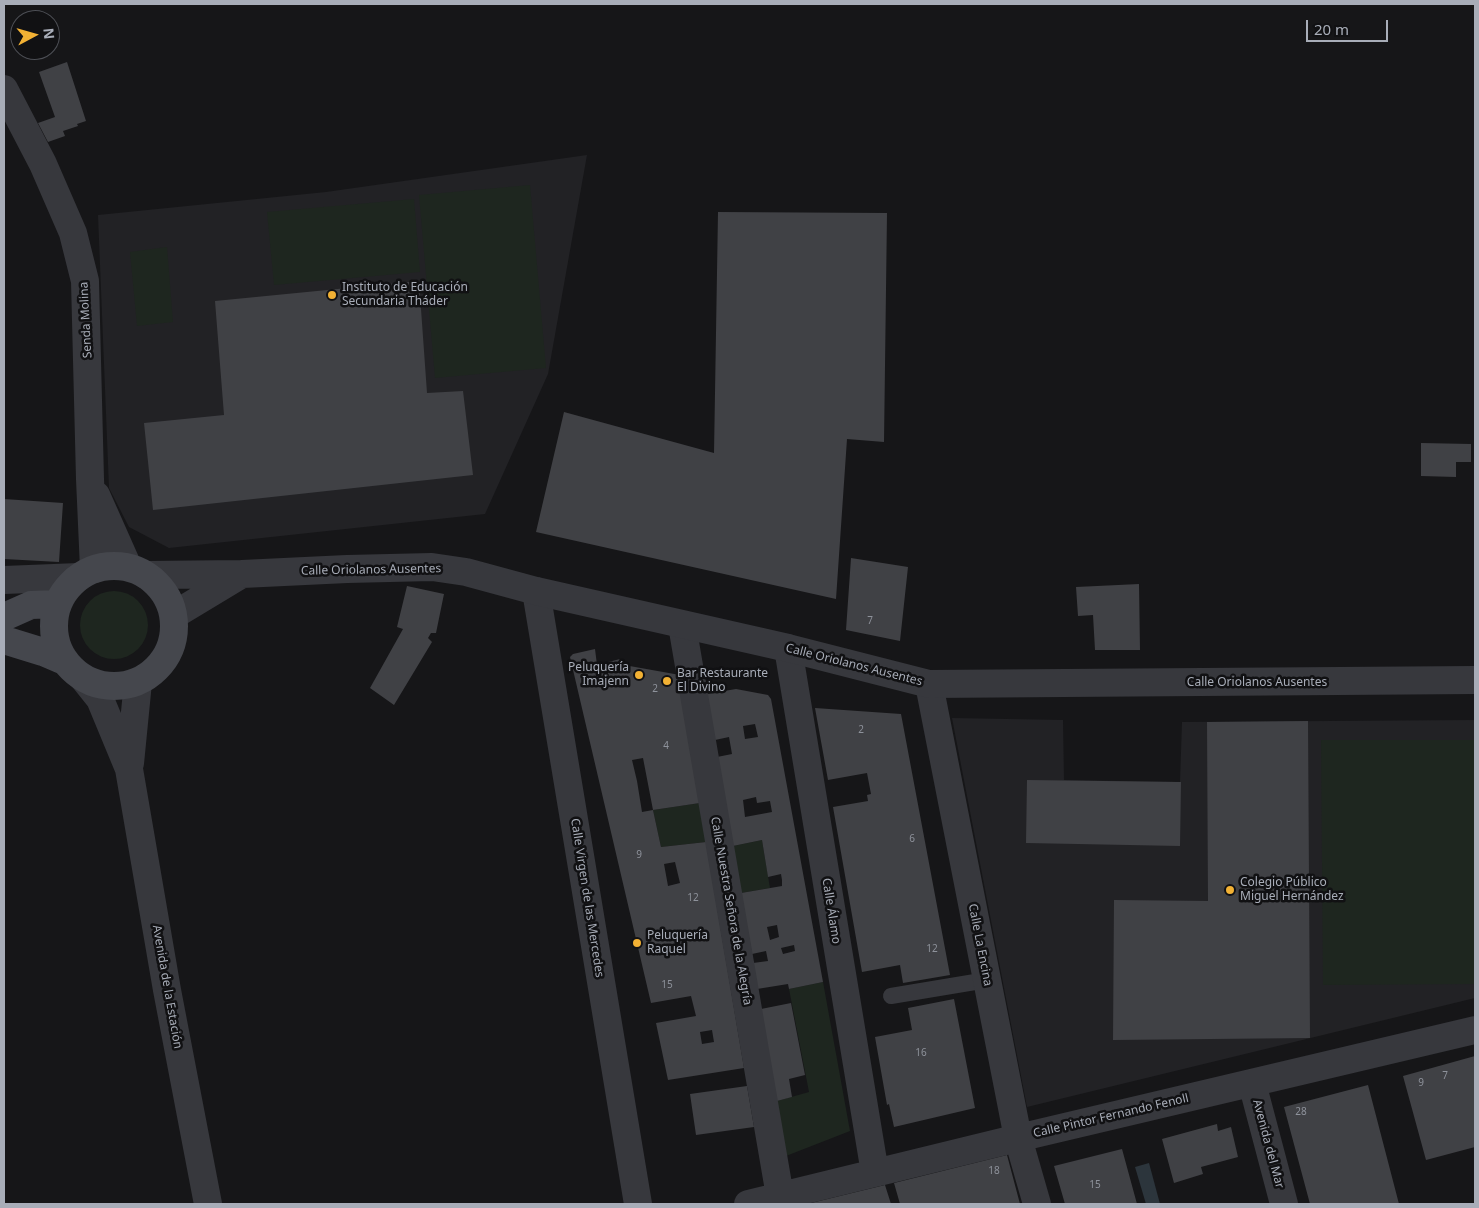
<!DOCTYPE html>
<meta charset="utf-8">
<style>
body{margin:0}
#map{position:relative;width:1479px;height:1208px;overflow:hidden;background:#161618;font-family:"Noto Sans",sans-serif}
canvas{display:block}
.frame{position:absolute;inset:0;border:5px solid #a8adb8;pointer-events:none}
.north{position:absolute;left:10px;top:10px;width:50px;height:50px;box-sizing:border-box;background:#111113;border:1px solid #4d4f55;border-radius:50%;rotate:84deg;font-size:14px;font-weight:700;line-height:20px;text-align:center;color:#a8adb8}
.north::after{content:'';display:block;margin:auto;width:18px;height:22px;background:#f2b134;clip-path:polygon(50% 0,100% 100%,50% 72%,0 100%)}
.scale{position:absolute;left:1306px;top:20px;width:82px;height:22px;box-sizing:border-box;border:2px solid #a8adb8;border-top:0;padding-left:6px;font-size:15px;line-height:18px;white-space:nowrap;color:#a8adb8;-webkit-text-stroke:4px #111113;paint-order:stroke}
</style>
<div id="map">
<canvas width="1479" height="1208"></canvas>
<div class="frame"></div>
<div class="north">N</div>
<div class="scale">20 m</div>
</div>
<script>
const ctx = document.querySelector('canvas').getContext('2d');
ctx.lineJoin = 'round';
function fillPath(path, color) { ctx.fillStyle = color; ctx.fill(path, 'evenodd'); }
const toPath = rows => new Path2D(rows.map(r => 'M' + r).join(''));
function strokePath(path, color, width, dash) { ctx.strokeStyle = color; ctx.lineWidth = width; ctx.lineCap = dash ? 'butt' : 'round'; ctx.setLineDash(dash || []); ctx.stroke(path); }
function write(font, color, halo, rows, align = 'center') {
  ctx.font = font + ' "Noto Sans",sans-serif'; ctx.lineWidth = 5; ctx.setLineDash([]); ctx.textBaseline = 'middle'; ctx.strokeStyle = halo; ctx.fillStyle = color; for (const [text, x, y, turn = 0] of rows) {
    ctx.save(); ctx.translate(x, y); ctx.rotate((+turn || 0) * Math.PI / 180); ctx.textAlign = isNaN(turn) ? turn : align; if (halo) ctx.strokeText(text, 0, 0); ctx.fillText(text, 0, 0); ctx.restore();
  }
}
fillPath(toPath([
 [587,155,548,374,485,514,169,548,129,527,109,488,98,215,326,192],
 [952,718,1063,720,1064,780,1180,782,1182,722,1475,720,1475,998,1027,1107]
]), '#222225');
fillPath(toPath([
 [530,185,546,368,435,378,419,195],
 [414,199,420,272,274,285,267,212],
 [167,247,173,322,137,326,130,252],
 '80 625a34 34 0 1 1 68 0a34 34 0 1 1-68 0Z',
 [1321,740,1475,740,1475,984,1323,985],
 [700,803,706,842,661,847,653,810],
 [762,840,770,888,741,893,733,846],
 [823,982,850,1131,786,1156,777,1101,809,1092,789,989]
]), '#1e261f');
fillPath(toPath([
 [1149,1163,1160,1204,1146,1204,1135,1167]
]), '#2c353c');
fillPath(toPath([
 [67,62,86,121,77,124,78,126,63,131,65,136,48,142,38,123,55,117,39,72],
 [718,212,887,213,884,442,847,439,836,599,536,532,564,412,714,453],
 [419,281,427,393,463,391,473,475,153,510,144,423,224,415,215,301],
 [1421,443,1471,444,1471,462,1456,462,1456,477,1421,476],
 [4,499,63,503,59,562,4,559],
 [851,558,908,567,900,641,846,630],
 [1139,584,1140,650,1095,650,1093,615,1078,616,1076,587],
 [407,586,444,594,436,633,431,633,428,638,432,642,394,705,370,688,403,629,397,627],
 [595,649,597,665,620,659,623,660,624,665,680,675,700,803,653,810,643,758,632,760,637,781,642,812,653,810,661,847,706,842,744,1068,668,1080,656,1023,696,1016,691,996,651,1003,570,657,573,654],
 [675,862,680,883,668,886,664,864],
 [712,1030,714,1042,702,1044,700,1032],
 [736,689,768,695,771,699,823,982,789,989,788,984,757,989,753,963,768,961,766,951,752,954,741,893,782,886,782,880,781,874,768,877,762,840,733,846,717,757,732,754,729,737,715,740,707,694],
 [755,724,758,737,745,739,743,726],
 [756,797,757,803,770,801,772,812,745,817,743,800],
 [777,925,779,937,770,940,767,927],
 [794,945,795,951,783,954,781,948],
 [815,708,901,714,950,975,903,983,900,965,862,972,833,807,868,801,867,795,871,794,867,773,828,780],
 [1308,721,1310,1038,1113,1040,1114,900,1208,901,1207,722],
 [1027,780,1181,782,1180,846,1026,843],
 [954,999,975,1108,894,1127,889,1104,887,1105,875,1037,912,1030,908,1008],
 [791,1003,805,1075,789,1079,792,1097,777,1101,761,1009],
 [1475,1056,1475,1147,1426,1160,1403,1076],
 [1368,1085,1399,1204,1310,1204,1284,1107],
 [747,1086,754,1127,696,1135,690,1094],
 [1217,1124,1218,1131,1231,1127,1238,1157,1201,1167,1203,1174,1174,1183,1162,1139],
 [1122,1149,1137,1204,1065,1204,1054,1166],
 [1007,1155,1020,1204,900,1204,894,1183],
 [885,1185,891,1204,807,1204]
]), '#404145');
strokePath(toPath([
 [891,996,987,980]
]), '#37383d', 16);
strokePath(toPath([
 [4,89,43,164,73,233,85,281,90,479,94,569],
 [96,495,128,567],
 [4,580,79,577],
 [536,591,638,1204],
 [682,625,780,1196],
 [788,648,875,1173],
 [929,684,1018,1138,1037,1204],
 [1252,1083,1284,1204],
 [748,1204,1018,1138,1475,1030]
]), '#37383d', 28);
strokePath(toPath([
 [146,575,242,574],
 [174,615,242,574,347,569,432,567,466,572,536,591,788,648,929,684,1475,680],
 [84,679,100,699,129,769,167,990,208,1204],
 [130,763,138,682]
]), '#37383d', 28);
strokePath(toPath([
 '54 626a60 60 0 1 1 120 0a60 60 0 1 1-120 0Z',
 [4,617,31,605,58,604],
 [4,640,43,652,64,661]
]), '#45474d', 28);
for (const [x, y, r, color] of [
 [332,295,5,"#f2b134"],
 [639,675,5,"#f2b134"],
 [667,681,5,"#f2b134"],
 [1230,890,5,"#f2b134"],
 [637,943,5,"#f2b134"]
]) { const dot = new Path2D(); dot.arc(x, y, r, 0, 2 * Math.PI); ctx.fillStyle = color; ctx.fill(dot); strokePath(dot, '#111113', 2); }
write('10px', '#8e929b', null, [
 ["7",870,621],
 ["2",655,689],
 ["2",861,730],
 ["4",666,746],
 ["6",912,839],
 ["9",639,855],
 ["12",693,898],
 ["12",932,949],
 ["15",667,985],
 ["16",921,1053],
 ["7",1445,1076],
 ["9",1421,1083],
 ["28",1301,1112],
 ["18",994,1171],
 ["15",1095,1185]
]);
write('12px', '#a8adb8', '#111113', [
 ["Instituto de Educación",342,288],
 ["Secundaria Tháder",342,302],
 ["Peluquería",629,668,"right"],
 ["Imajenn",629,682,"right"],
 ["Bar Restaurante",677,674],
 ["El Divino",677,688],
 ["Colegio Público",1240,883],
 ["Miguel Hernández",1240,897],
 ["Peluquería",647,936],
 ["Raquel",647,950]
], 'left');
write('12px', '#a8adb8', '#111113', [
 ["Senda Molina",86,320,-93],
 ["Calle Oriolanos Ausentes",371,570,-1],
 ["Calle Oriolanos Ausentes",854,665,14],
 ["Calle Oriolanos Ausentes",1257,683],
 ["Calle Virgen de las Mercedes",587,898,81],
 ["Calle Nuestra Señora de la Alegría",731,911,80],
 ["Calle Álamo",831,911,81],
 ["Calle La Encina",980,945,79],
 ["Avenida de la Estación",167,987,80],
 ["Calle Pintor Fernando Fenoll",1111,1116,-13],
 ["Avenida del Mar",1268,1144,75]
]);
</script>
